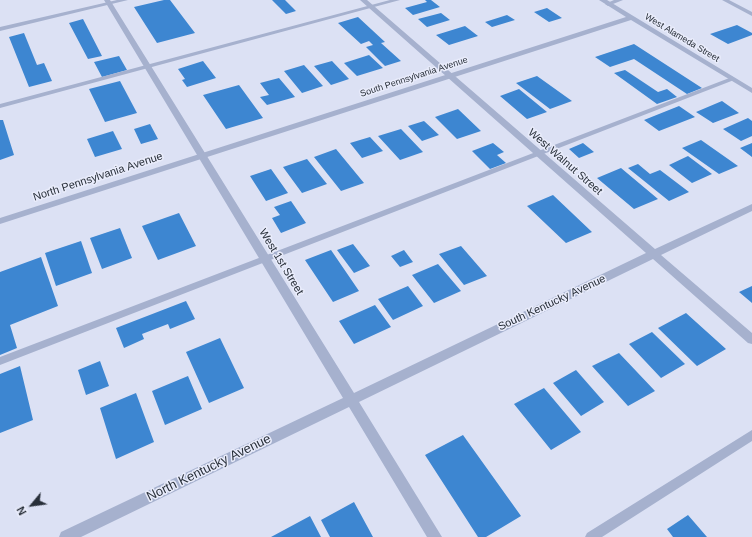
<!DOCTYPE html>
<style>
body{margin:0}
#map{position:relative;width:752px;height:537px;overflow:hidden;background:#dce1f4;font-family:Helvetica,sans-serif}
canvas{display:block}
.north{position:absolute;left:12px;top:485px;width:40px;height:40px;-webkit-text-stroke:3px #e9ecfb;paint-order:stroke;rotate:241deg;font-size:11px;font-weight:700;line-height:16px;text-align:center;color:#282f39}
.north::after{content:'';display:block;margin:auto;width:14px;height:18px;background:#282f39;clip-path:polygon(50% 0,100% 100%,50% 72%,0 100%)}
</style>
<div id="map">
<canvas width="752" height="537"></canvas>
<div class="north">N</div>
</div>
<script>
const ctx = document.querySelector('canvas').getContext('2d');
ctx.lineJoin = 'round';
function fillPath(path, color) { ctx.fillStyle = color; ctx.fill(path, 'evenodd'); }
const toPath = rows => new Path2D(rows.map(r => 'M' + r).join(''));
function write(font, color, halo, rows, align = 'center') {
  ctx.font = font + ' Helvetica,sans-serif'; ctx.lineWidth = 3; ctx.setLineDash([]); ctx.textBaseline = 'middle'; ctx.strokeStyle = halo; ctx.fillStyle = color; for (const [text, x, y, turn = 0] of rows) {
    ctx.save(); ctx.translate(x, y); ctx.rotate((+turn || 0) * Math.PI / 180); ctx.textAlign = isNaN(turn) ? turn : align; if (halo) ctx.strokeText(text, 0, 0); ctx.fillText(text, 0, 0); ctx.restore();
  }
}
fillPath(toPath([
 [164,0,170,0,195,33,157,43,134,7],
 [272,0,285,0,296,11,286,14],
 [425,0,431,0,440,7,413,15,405,8,427,2],
 [547,8,562,18,549,22,534,12],
 [441,13,450,20,427,27,418,19],
 [507,15,515,20,492,27,485,22],
 [358,17,385,42,381,43,401,61,385,66,366,47,373,45,369,41,361,44,338,23],
 [83,19,102,56,88,59,69,23],
 [737,25,752,33,752,35,728,44,710,34],
 [465,26,478,36,449,45,436,35],
 [24,33,37,65,44,63,52,81,29,87,9,37],
 [634,44,702,88,687,94,634,59,610,67,595,57],
 [369,55,383,68,357,76,344,63],
 [119,56,127,70,102,77,94,62],
 [203,61,216,78,187,87,182,80,185,79,178,69],
 [332,61,349,79,331,85,314,66],
 [304,65,323,86,302,93,284,71],
 [625,70,658,92,667,89,677,97,657,104,614,73],
 [537,76,572,101,550,109,516,83],
 [279,78,295,97,267,105,260,97,269,95,260,83],
 [120,81,137,113,105,122,89,89],
 [239,85,263,118,226,129,203,95],
 [519,89,547,112,527,119,500,96],
 [722,101,739,113,713,123,696,112],
 [679,106,695,117,659,131,644,120],
 [458,109,481,131,457,139,435,117],
 [748,118,752,121,752,136,741,141,723,129],
 [0,120,3,120,14,155,0,160],
 [424,121,439,135,422,141,408,126],
 [150,124,158,139,141,144,134,129],
 [401,129,423,152,400,160,378,136],
 [113,131,122,149,95,157,87,139],
 [370,137,383,151,362,158,350,143],
 [701,140,738,166,719,174,682,148],
 [493,143,504,152,497,155,506,163,490,169,472,151],
 [583,143,594,152,579,158,569,149],
 [752,143,752,157,740,148],
 [336,149,364,183,341,191,314,157],
 [688,156,712,174,692,183,669,165],
 [307,159,327,184,302,193,283,167],
 [638,164,650,174,660,170,689,192,669,201,628,168],
 [621,168,658,199,634,209,597,178],
 [271,169,288,193,266,201,250,176],
 [553,195,592,232,566,243,527,206],
 [291,201,306,223,281,233,272,218,280,215,274,207],
 [179,213,196,246,158,260,142,226],
 [120,228,132,258,102,269,90,238],
 [81,241,92,273,56,286,45,253],
 [353,244,370,266,354,273,337,250],
 [461,246,487,276,464,285,439,254],
 [331,250,359,291,333,302,305,260],
 [404,250,413,262,400,267,391,256],
 [41,257,58,306,10,325,17,348,0,355,0,272],
 [438,264,461,291,434,303,412,275],
 [408,286,423,306,393,320,378,299],
 [752,286,752,303,739,292],
 [186,301,195,319,170,329,168,324,142,334,144,339,124,348,116,328],
 [375,305,391,327,354,344,339,321],
 [686,313,726,349,697,366,658,328],
 [652,332,685,364,661,378,629,344],
 [220,338,244,388,209,403,186,352],
 [619,353,655,391,628,406,592,366],
 [100,361,109,386,86,395,78,370],
 [20,366,33,420,0,433,0,374],
 [576,370,604,402,581,416,553,383],
 [188,376,202,409,165,425,152,391],
 [544,388,581,432,551,450,514,404],
 [136,393,154,442,116,459,100,408],
 [463,435,521,516,486,537,478,537,425,455],
 [354,502,373,537,330,537,321,520],
 [688,515,707,537,673,537,667,529],
 [310,516,321,537,271,537]
]), '#3d86d1');
fillPath(toPath([
 [390,0,400,0,0,108,0,104,390,0],
 [722,0,729,0,752,12,752,16,722,0],
 [732,77,734,78,734,80,0,365,0,357,732,77],
 [752,430,752,441,602,537,585,537,587,533,752,430]
]), '#a6b1ce');
fillPath(toPath([
 [104,0,110,0,354,393,646,253,360,0,367,0,655,249,752,204,752,211,661,255,752,333,752,344,748,343,653,259,359,402,442,537,427,537,349,407,81,537,59,537,61,532,343,398,104,0],
 [614,0,623,0,608,6,605,4,614,0]
]), '#a6b1ce');
fillPath(toPath([
 [117,0,128,0,0,31,0,27,117,0],
 [599,0,607,0,752,88,752,93,631,20,0,224,0,218,626,17,599,0]
]), '#a6b1ce');
write('9px', '#282f39', '#e9ecfb', [
 ["West Alameda Street",682,38,31],
 ["South Pennsylvania Avenue",414,77,-18]
]);
write('11px', '#282f39', '#e9ecfb', [
 ["West Walnut Street",565,162,41],
 ["North Pennsylvania Avenue",98,177,-18],
 ["West 1st Street",281,262,59],
 ["South Kentucky Avenue",552,303,-25]
]);
write('13px', '#282f39', '#e9ecfb', [
 ["North Kentucky Avenue",209,468,-26]
]);
</script>
